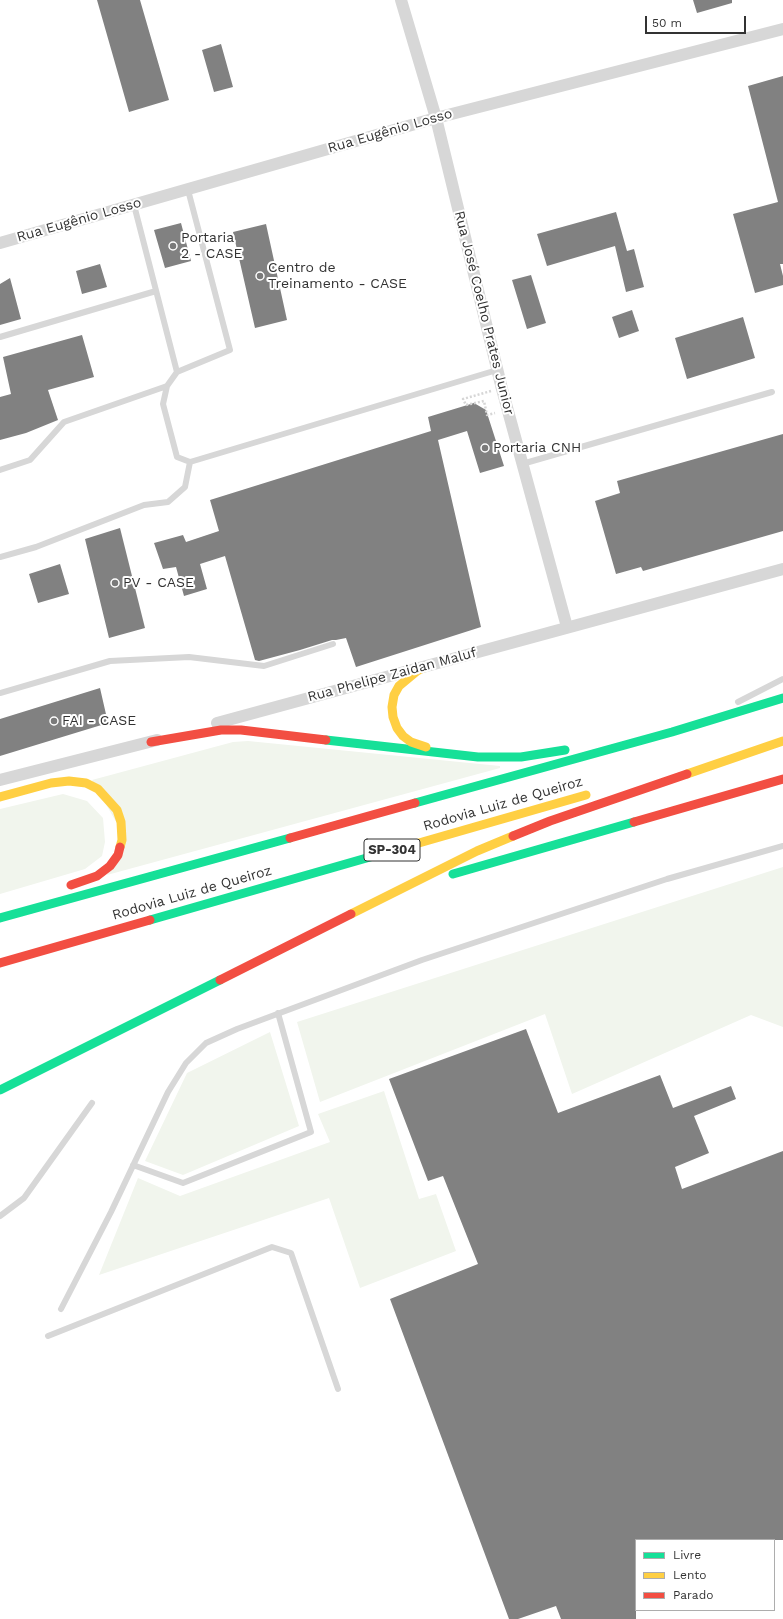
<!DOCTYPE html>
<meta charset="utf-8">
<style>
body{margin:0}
#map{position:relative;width:783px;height:1619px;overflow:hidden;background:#fff;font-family:"Work Sans",sans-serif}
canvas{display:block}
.legend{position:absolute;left:635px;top:1539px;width:140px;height:72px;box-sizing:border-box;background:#fff;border:1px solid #adadad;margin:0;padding:5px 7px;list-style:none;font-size:12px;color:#333}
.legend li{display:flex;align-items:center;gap:8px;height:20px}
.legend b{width:20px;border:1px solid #adadad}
.scale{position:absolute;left:645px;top:16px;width:101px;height:18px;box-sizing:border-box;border:2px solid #333;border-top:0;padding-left:5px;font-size:12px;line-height:14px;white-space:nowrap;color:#333;-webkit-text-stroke:3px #fff;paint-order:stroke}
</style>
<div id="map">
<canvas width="783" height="1619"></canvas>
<ul class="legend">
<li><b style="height:5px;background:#16e098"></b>Livre</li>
<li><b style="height:5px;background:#ffcf43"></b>Lento</li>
<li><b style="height:5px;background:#f24e42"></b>Parado</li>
</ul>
<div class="scale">50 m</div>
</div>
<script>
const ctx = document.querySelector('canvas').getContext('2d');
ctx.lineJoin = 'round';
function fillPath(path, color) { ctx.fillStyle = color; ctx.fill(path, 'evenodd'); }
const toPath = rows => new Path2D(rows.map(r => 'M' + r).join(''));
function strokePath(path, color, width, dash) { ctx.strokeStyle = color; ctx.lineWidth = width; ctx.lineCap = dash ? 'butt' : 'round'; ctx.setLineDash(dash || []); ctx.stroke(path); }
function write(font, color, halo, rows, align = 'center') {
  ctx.font = font + ' "Work Sans",sans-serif'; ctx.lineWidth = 4; ctx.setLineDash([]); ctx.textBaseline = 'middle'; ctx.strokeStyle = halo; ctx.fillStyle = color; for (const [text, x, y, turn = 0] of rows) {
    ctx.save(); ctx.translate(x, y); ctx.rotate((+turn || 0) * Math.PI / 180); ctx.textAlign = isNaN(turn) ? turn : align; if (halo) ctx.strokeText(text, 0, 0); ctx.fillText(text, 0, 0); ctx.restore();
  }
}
fillPath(toPath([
 [248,741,500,766,500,768,107,875,126,839,92,780,233,742],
 [63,794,87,801,103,818,105,842,102,856,85,869,0,894,0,809],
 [783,867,783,1027,751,1015,572,1094,545,1014,320,1102,297,1022],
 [270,1032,299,1126,183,1175,145,1161,187,1073],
 [384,1091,419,1199,436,1194,456,1251,360,1288,329,1198,99,1275,138,1178,180,1196,330,1142,318,1114]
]), '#f1f5ed');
fillPath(toPath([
 [97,0,140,0,169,100,129,112],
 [693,0,732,0,732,3,697,13],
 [221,44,233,87,214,92,202,50],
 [783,76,783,264,780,264,783,276,783,285,755,293,733,214,778,202,748,86],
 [616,212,627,251,634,249,644,287,626,292,615,246,547,266,537,234],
 [181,223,191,261,165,268,154,230],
 [266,224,287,320,255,328,233,232],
 [100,264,107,287,82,294,76,271],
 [531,275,546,323,527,329,512,280],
 [10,278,21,319,0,325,0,284],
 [632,310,639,331,619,338,612,317],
 [743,317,755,358,687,379,675,338],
 [82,335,94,377,48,390,58,420,26,433,0,440,0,397,11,394,3,357],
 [474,403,486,410,504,466,480,473,467,431,438,440,481,627,356,667,346,638,336,640,332,640,300,650,259,661,255,660,225,556,200,564,207,589,184,596,176,567,163,569,154,543,183,535,186,542,219,531,210,500,431,431,428,417],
 [783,434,783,531,643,571,641,567,616,574,595,501,620,493,617,481],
 [120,528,145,628,109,638,85,539],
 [60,564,69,594,38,603,29,574],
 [100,688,108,723,0,756,0,719],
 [526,1029,558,1113,660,1075,673,1108,731,1086,736,1099,694,1116,709,1153,675,1167,682,1189,783,1151,783,1540,636,1540,636,1619,561,1619,556,1606,518,1619,509,1619,390,1299,478,1264,443,1176,428,1181,389,1079]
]), '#818181');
strokePath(toPath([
 [491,391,463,399,466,405,484,401,487,415,495,413]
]), '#d6d6d6', 2.5, [2, 2]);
strokePath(toPath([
 [134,205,177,372,230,350,188,190],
 [0,337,156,291],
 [167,386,163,404,177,457,190,462,497,370],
 [522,464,772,392],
 [0,470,30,460,64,422,167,386,177,372],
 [0,557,36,547,144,505,168,502,185,487,190,462],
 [0,693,110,661,189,657,264,666,333,644],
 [738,702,783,679],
 [133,1165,183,1183,311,1132,278,1013],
 [0,1216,24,1198,92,1103],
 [61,1309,111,1212,168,1092,186,1063,206,1043,237,1029,422,960,667,879,783,846],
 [48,1336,272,1247,291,1253,338,1389]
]), '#d7d7d7', 6);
strokePath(toPath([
 [401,0,436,118,502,389,567,627],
 [0,243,436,118,783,29],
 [217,723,783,569],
 [0,780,157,740]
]), '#d7d7d7', 12);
strokePath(toPath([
 [326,740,478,757,521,757,565,750],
 [415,803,672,732,783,698],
 [453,874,634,822],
 [0,918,290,838],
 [150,920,405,847],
 [0,1090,220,980]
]), '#16e098', 9);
strokePath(toPath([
 [426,747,411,742,403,736,397,728,393,717,392,707,394,695,399,686,417,671,429,665],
 [687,774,783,741],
 [0,797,51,783,69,781,86,783,98,789,117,810,121,822,122,840,120,847],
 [405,847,586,795],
 [351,914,477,851,513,836]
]), '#ffcf43', 9);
strokePath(toPath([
 [151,742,221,730,241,730,326,740],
 [634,822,783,779],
 [513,836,550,821,687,774],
 [290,838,415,803],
 [71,885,97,876,110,866,118,855,120,847],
 [0,963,150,920],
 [220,980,351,914]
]), '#f24e42', 9);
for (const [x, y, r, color] of [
 [173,246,4,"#7a7a7a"],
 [260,276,4,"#7a7a7a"],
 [485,448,4,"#7a7a7a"],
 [115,583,4,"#7a7a7a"],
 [54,721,4,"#7a7a7a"]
]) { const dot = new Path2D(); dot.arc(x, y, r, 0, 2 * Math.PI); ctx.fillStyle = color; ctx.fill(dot); strokePath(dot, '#fff', 1.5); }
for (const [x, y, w] of [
 [392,850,56]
]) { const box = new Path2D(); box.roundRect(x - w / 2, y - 11, w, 22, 3); ctx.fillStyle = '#fff'; ctx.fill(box); strokePath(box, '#333', 1); }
write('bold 13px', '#333', null, [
 ["SP-304",392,850]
]);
write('14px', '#333', '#fff', [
 ["Rua Eugênio Losso",390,131,-16],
 ["Rua Eugênio Losso",79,220,-16],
 ["Rua José Coelho Prates Junior",484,313,76],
 ["Rua Phelipe Zaidan Maluf",392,675,-15],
 ["Rodovia Luiz de Queiroz",503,804,-16],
 ["Rodovia Luiz de Queiroz",192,893,-16]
]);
write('14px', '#333', '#fff', [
 ["Portaria",181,238],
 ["2 - CASE",181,254],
 ["Centro de",268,268],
 ["Treinamento - CASE",268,284],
 ["Portaria CNH",493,448],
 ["PV - CASE",123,583],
 ["FAI - CASE",62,721]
], 'left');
</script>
